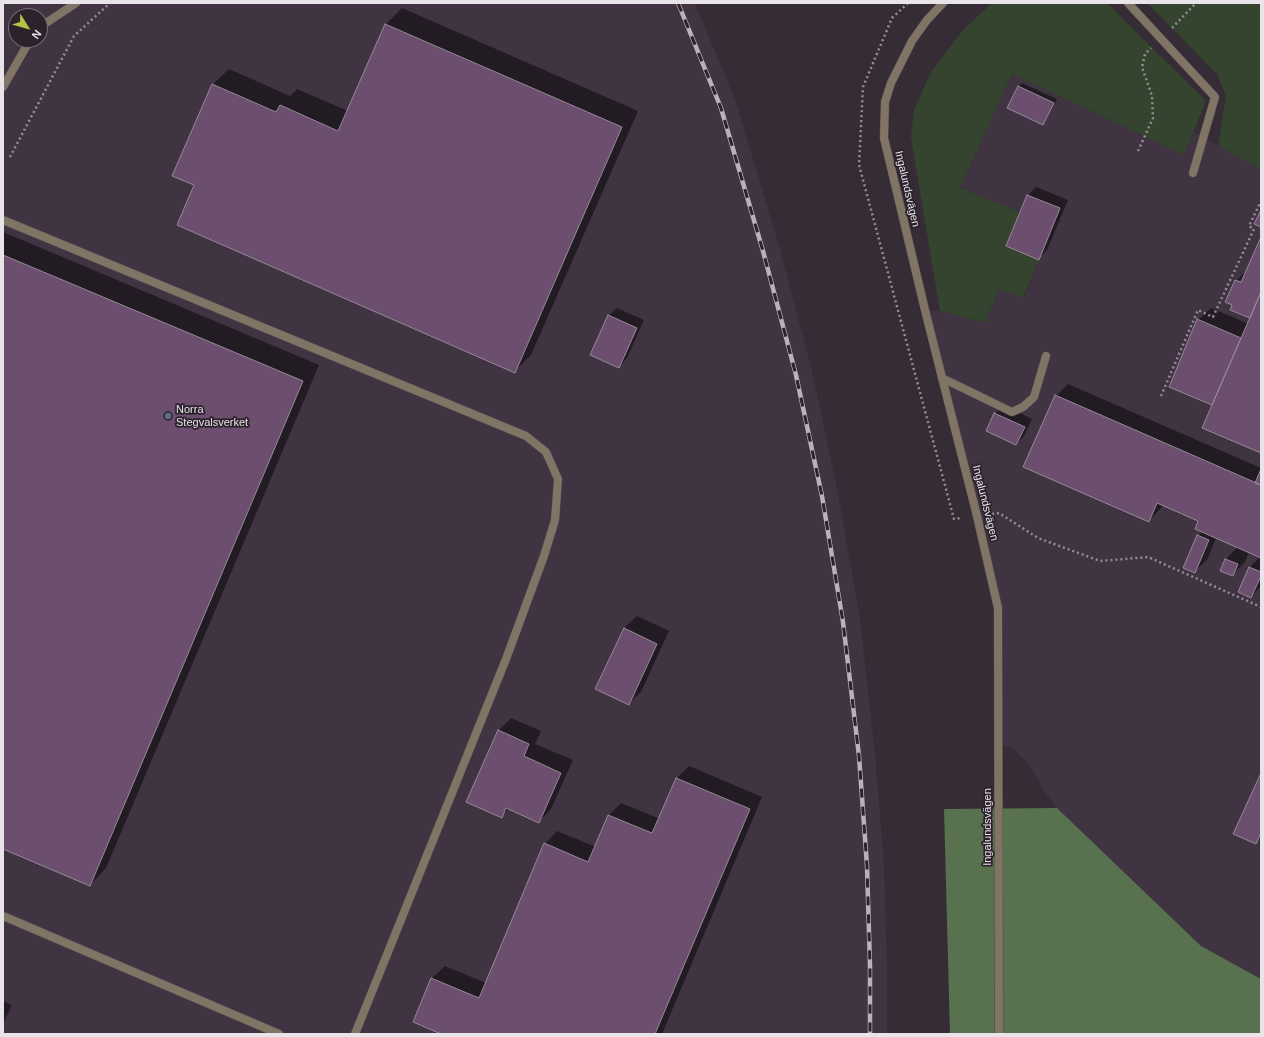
<!DOCTYPE html>
<meta charset="utf-8">
<style>
body{margin:0}
#map{position:relative;width:1264px;height:1037px;overflow:hidden;background:#352c36;font-family:Helvetica,sans-serif}
canvas{display:block}
.frame{position:absolute;inset:0;border:4px solid #e9e3ea;pointer-events:none}
.north{position:absolute;left:8px;top:8px;width:40px;height:40px;box-sizing:border-box;background:#2b222c;border:1px solid #776f78;border-radius:50%;rotate:127deg;font-size:11px;font-weight:700;line-height:16px;text-align:center;color:#e9e3ea}
.north::after{content:'';display:block;margin:auto;width:14px;height:18px;background:#bbc044;clip-path:polygon(50% 0,100% 100%,50% 72%,0 100%)}
</style>
<div id="map">
<canvas width="1264" height="1037"></canvas>
<div class="frame"></div>
<div class="north">N</div>
</div>
<script>
const ctx = document.querySelector('canvas').getContext('2d');
ctx.lineJoin = 'round';
function fillPath(path, color) { ctx.fillStyle = color; ctx.fill(path, 'evenodd'); }
const toPath = rows => new Path2D(rows.map(r => 'M' + r).join(''));
function strokePath(path, color, width, dash) { ctx.strokeStyle = color; ctx.lineWidth = width; ctx.lineCap = dash ? 'butt' : 'round'; ctx.setLineDash(dash || []); ctx.stroke(path); }
function write(font, color, halo, rows, align = 'center') {
  ctx.font = font + ' Helvetica,sans-serif'; ctx.lineWidth = 3.5; ctx.setLineDash([]); ctx.textBaseline = 'middle'; ctx.strokeStyle = halo; ctx.fillStyle = color; for (const [text, x, y, turn = 0] of rows) {
    ctx.save(); ctx.translate(x, y); ctx.rotate((+turn || 0) * Math.PI / 180); ctx.textAlign = isNaN(turn) ? turn : align; if (halo) ctx.strokeText(text, 0, 0); ctx.fillText(text, 0, 0); ctx.restore();
  }
}
fillPath(toPath([
 [3,3,695,3,736,102,779,246,812,371,838,493,860,619,875,754,884,865,887,964,887,1034,3,1034],
 [16,16,40,16,40,40,16,40],
 [1012,74,1184,155,1194,132,1260,169,1261,168,1261,979,1201,946,1057,808,1044,791,1037,777,1025,760,1011,747,998,743,998,608,925,310,940,311,985,323,999,289,1024,298,1039,260,1006,246,1020,212,960,188]
]), '#403342');
fillPath(toPath([
 [992,3,1107,3,1206,101,1184,155,1012,74,960,188,1020,212,1006,246,1039,260,1023,298,999,290,985,323,940,311,911,137,914,110,931,72,963,30],
 [1147,3,1261,3,1260,169,1218,146,1226,96,1217,74]
]), '#34442e');
fillPath(toPath([
 [1057,808,1201,946,1261,979,1261,1034,950,1034,944,809]
]), '#58724f');
fillPath(toPath([
 [402,8,638,111,531,355,514,372,195,185,212,85,229,69,290,96,297,89,348,111,386,24],
 [1022,83,1057,99,1046,120,1043,124,1019,86],
 [1036,187,1068,200,1047,250,1039,258,1008,246,1028,195],
 [3,232,319,365,106,868,90,885,3,848],
 [1261,240,1261,452,1214,405,1198,320,1211,308,1249,324,1253,314,1233,305,1236,281,1244,273,1246,273],
 [617,308,644,320,627,358,619,367,608,316],
 [1068,384,1261,468,1261,586,1251,597,1250,567,1260,557,1249,552,1245,562,1233,574,1221,570,1226,559,1238,547,1216,538,1207,560,1194,572,1198,536,1202,532,1200,520,1163,504,1161,508,1149,521,1056,396],
 [1003,405,1032,419,1024,436,1016,444,995,414],
 [637,616,669,631,641,692,628,704,624,628],
 [511,718,541,731,535,744,573,760,551,809,539,822,509,809,501,816,468,802,499,730],
 [689,766,762,797,662,1034,444,1034,414,1022,432,978,445,966,486,983,545,844,557,831,596,847,609,815,621,803,660,819,676,779],
 [1261,775,1261,838,1256,843],
 [3,1001,12,1005,3,1024]
]), '#0007');
const building = toPath([
 [385,24,622,127,515,373,177,225,194,185,172,176,212,84,276,112,280,105,338,131,385,24],
 [1018,86,1054,103,1043,125,1007,108,1018,86],
 [1027,195,1060,208,1039,260,1006,246,1027,195],
 [1261,210,1261,227,1254,224,1261,210],
 [1261,237,1261,292,1250,318,1230,310,1232,305,1225,302,1235,280,1241,282,1261,237],
 [3,255,303,381,90,886,3,849,3,255],
 [1261,292,1261,453,1202,428,1261,292],
 [608,315,637,328,619,368,590,355,608,315],
 [1197,319,1241,338,1212,405,1169,387,1197,319],
 [1055,395,1261,485,1261,558,1195,529,1198,521,1157,503,1149,522,1023,467,1055,395],
 [994,413,1025,427,1016,445,986,431,994,413],
 [1261,469,1261,485,1255,483,1261,469],
 [1197,535,1209,540,1195,573,1183,568,1197,535],
 [1225,559,1238,564,1233,576,1220,571,1225,559],
 [1249,567,1261,572,1261,576,1251,598,1238,592,1249,567],
 [624,628,657,644,629,705,595,689,624,628],
 [498,730,529,744,524,756,561,773,539,823,506,808,502,818,466,802,498,730],
 [1261,773,1261,833,1256,844,1233,834,1261,773],
 [676,778,750,809,655,1034,441,1034,413,1022,431,978,479,998,544,843,588,862,608,815,652,833,676,778]
]);
fillPath(building, '#6c4f6f');
strokePath(building, '#958a96', 1);
const service = toPath([
 [1128,3,1215,97,1193,173],
 [40,27,76,3],
 [3,87,30,40],
 [3,220,526,436,546,452,558,479,555,520,544,556,506,659,355,1034],
 [942,378,1012,412,1023,407,1034,397,1046,356],
 [3,916,279,1034]
]);
const minor = toPath([
 [943,3,927,20,912,41,891,83,885,102,884,138,925,310,977,516,998,608,999,1034]
]);
strokePath(service, '#524953', 9);
strokePath(minor, '#524953', 9);
strokePath(toPath([
 [908,3,892,18,863,87,859,165,954,519,962,518],
 [1172,28,1196,3],
 [1138,151,1153,118,1152,96,1142,67,1145,54,1151,48],
 [10,157,74,36,110,3],
 [1161,396,1198,310,1213,317,1254,229,1249,226,1261,201],
 [992,514,999,513,1038,538,1100,561,1148,557,1261,607]
]), '#958e96', 2.5, [2, 3]);
strokePath(service, '#807464', 8);
strokePath(minor, '#807464', 8);
const rail = toPath([
 [678,3,721,108,763,251,796,375,822,496,843,622,859,756,867,866,870,965,870,1034]
]);
strokePath(rail, '#b9b2ba', 4.5);
strokePath(rail, '#2b222c', 3, [9]);
for (const [x, y, r, color] of [
 [168,416,4,"#5c6f8a"]
]) { const dot = new Path2D(); dot.arc(x, y, r, 0, 2 * Math.PI); ctx.fillStyle = color; ctx.fill(dot); strokePath(dot, '#2b222c', 1.5); }
write('11px', '#e9e3ea', '#2b222c', [
 ["Ingalundsvägen",907,189,77],
 ["Ingalundsvägen",985,503,76],
 ["Ingalundsvägen",988,827,-90]
]);
write('11px', '#e9e3ea', '#2b222c', [
 ["Norra",176,410],
 ["Stegvalsverket",176,423]
], 'left');
</script>
